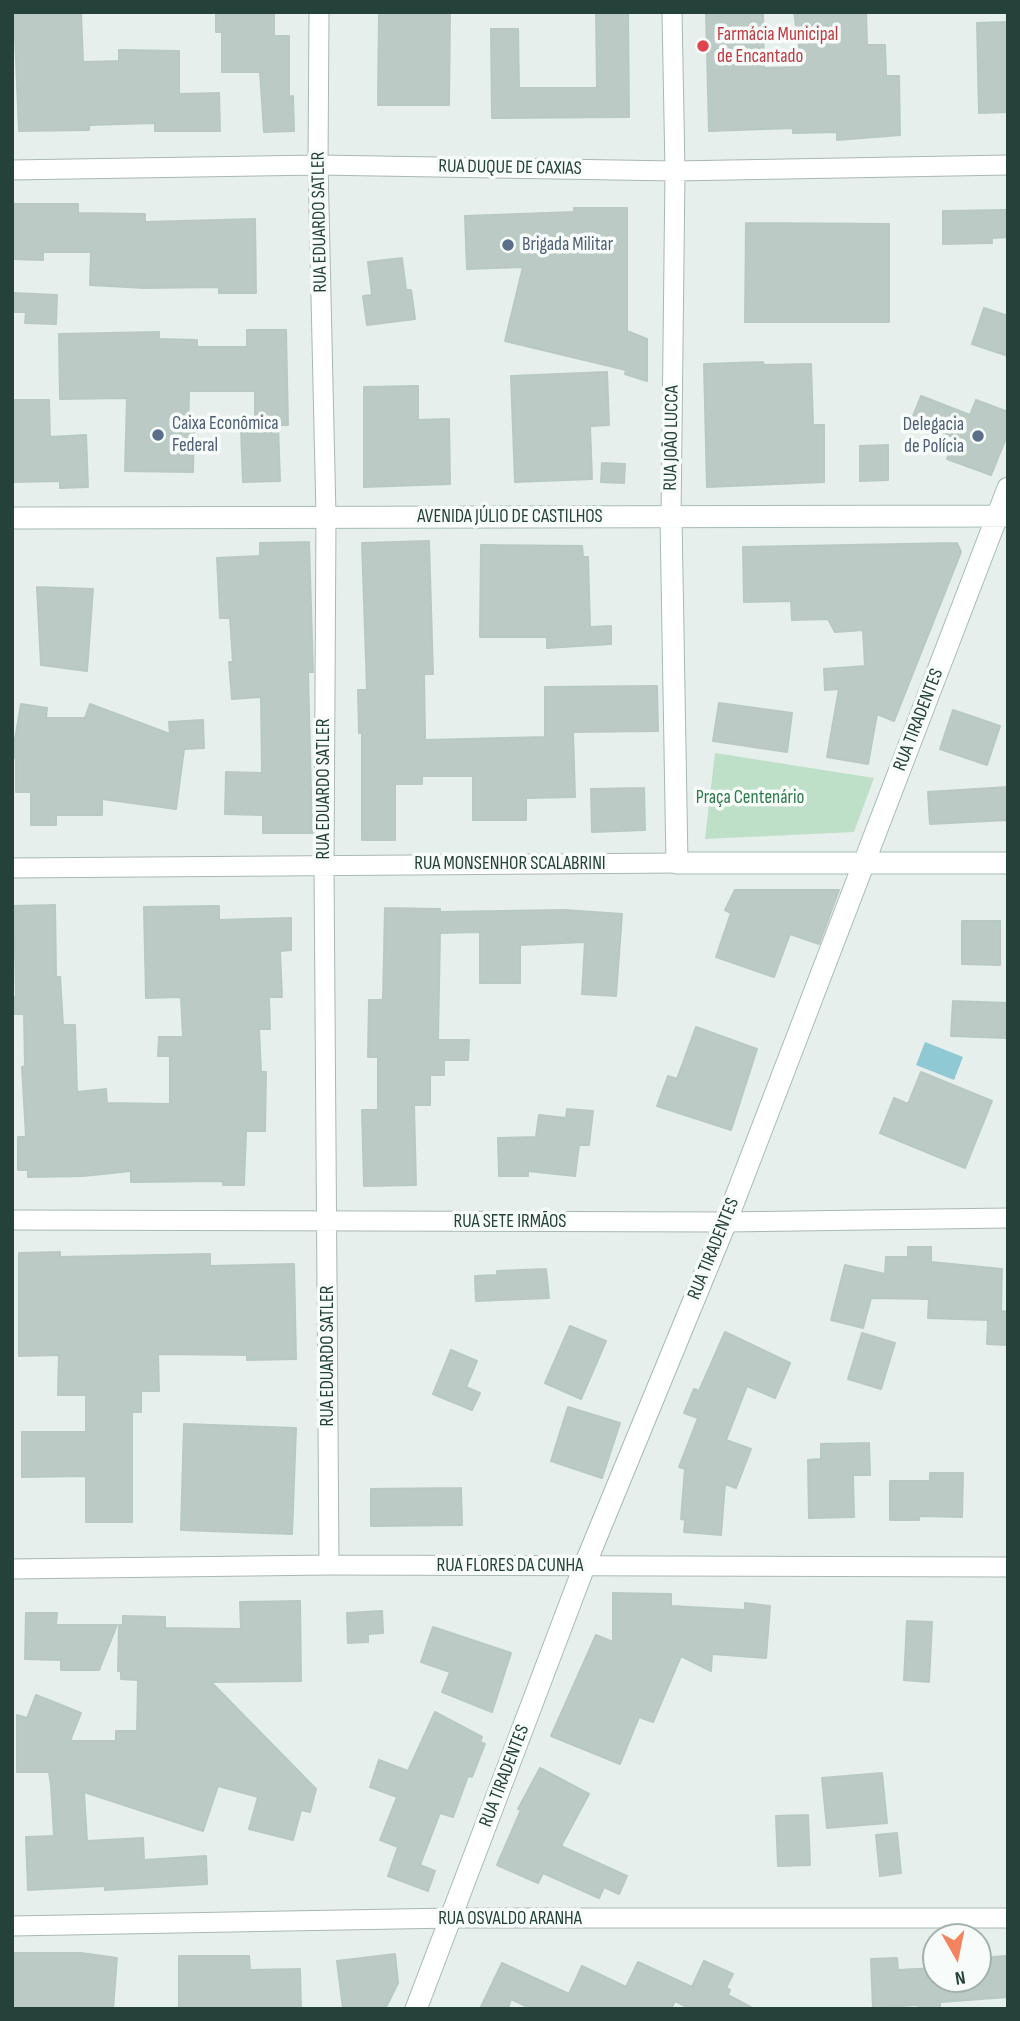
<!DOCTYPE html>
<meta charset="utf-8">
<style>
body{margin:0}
#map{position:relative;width:1020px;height:2021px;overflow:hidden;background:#e6efeb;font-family:"Sofia Sans Condensed",sans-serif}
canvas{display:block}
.frame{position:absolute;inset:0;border:14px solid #24423a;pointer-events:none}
.north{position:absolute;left:922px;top:1923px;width:70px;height:70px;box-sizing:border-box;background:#f7fbf9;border:2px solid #a3b1ad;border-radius:50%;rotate:171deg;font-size:19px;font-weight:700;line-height:28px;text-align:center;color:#24423a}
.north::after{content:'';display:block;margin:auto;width:24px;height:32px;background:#f4845f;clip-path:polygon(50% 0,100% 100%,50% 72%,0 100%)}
</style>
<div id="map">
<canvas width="1020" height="2021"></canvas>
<div class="frame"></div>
<div class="north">N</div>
</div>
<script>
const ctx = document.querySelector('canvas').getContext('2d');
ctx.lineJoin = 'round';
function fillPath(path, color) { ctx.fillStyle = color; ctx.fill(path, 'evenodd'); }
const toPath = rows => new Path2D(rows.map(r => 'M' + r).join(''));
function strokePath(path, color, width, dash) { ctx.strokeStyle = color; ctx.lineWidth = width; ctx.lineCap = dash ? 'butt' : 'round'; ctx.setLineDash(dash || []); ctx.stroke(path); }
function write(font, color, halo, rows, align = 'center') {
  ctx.font = font + ' "Sofia Sans Condensed",sans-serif'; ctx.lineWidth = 7; ctx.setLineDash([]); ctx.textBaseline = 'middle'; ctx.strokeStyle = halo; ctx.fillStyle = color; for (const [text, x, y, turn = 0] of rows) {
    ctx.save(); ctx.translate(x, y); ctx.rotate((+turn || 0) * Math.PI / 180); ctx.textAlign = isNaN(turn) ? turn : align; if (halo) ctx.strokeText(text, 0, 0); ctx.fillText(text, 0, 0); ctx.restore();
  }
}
fillPath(toPath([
 [715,753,874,778,854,832,705,839]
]), '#bfe0c8');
fillPath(toPath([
 [925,1042,963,1057,954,1080,916,1065]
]), '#8ec9d4');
const building = toPath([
 [14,12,81,12,83,62,119,61,119,50,179,51,179,94,219,93,220,131,155,131,155,123,89,125,89,130,19,131,14,12],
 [216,12,274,12,274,36,289,36,289,97,293,96,294,131,264,132,260,72,222,72,222,32,216,32,216,12],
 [379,12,450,12,449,105,378,105,379,12],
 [596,12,628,12,629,117,492,118,491,29,518,29,519,88,597,88,596,12],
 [706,12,763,12,764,68,802,67,794,12,866,12,867,45,885,45,886,76,899,76,900,135,837,140,837,132,793,133,793,128,709,131,706,12],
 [1008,22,1008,112,979,113,977,23,1008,22],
 [12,204,78,204,78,213,145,214,145,222,255,219,256,293,219,293,219,287,145,288,90,285,91,252,43,252,43,260,12,259,12,204],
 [574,208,627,208,627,331,647,339,647,381,625,374,626,370,505,341,523,267,467,269,465,216,574,212,574,208],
 [1008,210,1008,237,992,238,992,243,943,244,943,211,1008,210],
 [746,223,889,224,889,322,745,322,746,223],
 [402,258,406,290,411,290,415,319,367,325,363,296,372,295,368,262,402,258],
 [12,293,57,295,56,324,25,323,26,312,12,312,12,293],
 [984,308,1008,316,1008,356,972,344,984,308],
 [247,330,286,330,288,425,278,425,280,481,243,482,241,429,255,429,255,391,189,391,188,431,194,431,193,472,125,471,127,398,60,399,59,334,159,332,159,339,197,340,197,347,247,347,247,330],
 [763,362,764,365,811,364,813,425,824,425,824,482,707,487,704,364,763,362],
 [607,372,609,425,590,426,592,479,515,482,511,376,607,372],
 [418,386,418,420,449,419,450,484,364,487,364,387,418,386],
 [921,396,970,415,976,400,1008,412,1008,433,991,475,947,459,955,438,911,421,921,396],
 [12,400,49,400,50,437,86,435,88,487,60,488,60,481,12,482,12,400],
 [888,445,888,480,860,481,860,446,888,445],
 [602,463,625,464,624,483,601,482,602,463],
 [429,541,433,674,424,674,425,740,545,737,545,687,657,686,658,731,573,732,575,797,526,798,526,820,473,820,473,776,422,776,422,784,395,784,395,840,362,840,362,733,359,733,358,690,367,690,362,543,429,541],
 [309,542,313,672,308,672,312,833,263,833,263,815,225,814,226,772,262,773,261,697,232,699,229,662,233,662,230,618,220,618,217,558,260,556,260,543,309,542],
 [957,543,961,552,894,721,877,714,868,764,827,757,839,689,825,690,824,669,865,666,863,630,835,632,828,619,792,620,791,601,744,602,743,547,957,543],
 [481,545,582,546,583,557,588,557,590,627,611,626,611,644,547,648,547,637,480,637,481,545],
 [37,587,93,589,87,671,41,665,37,587],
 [719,703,792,713,787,752,713,741,719,703],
 [21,704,47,708,46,718,85,718,90,704,170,734,169,722,203,720,204,748,184,749,176,809,102,799,102,815,56,815,56,825,31,825,31,792,16,792,16,758,12,757,21,704],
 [953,710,1000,726,987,765,940,749,953,710],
 [1008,787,1008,820,930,824,928,792,1008,787],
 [644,788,645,830,592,832,591,789,644,788],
 [735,890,839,890,819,944,790,934,774,977,716,957,731,913,725,910,735,890],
 [55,905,56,977,60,977,63,1025,75,1025,77,1092,106,1089,107,1103,170,1104,170,1056,158,1056,159,1037,183,1037,181,997,146,998,144,907,219,906,219,920,291,918,291,950,280,951,282,997,269,997,270,1029,259,1029,261,1072,266,1072,265,1131,246,1131,244,1185,223,1185,223,1181,131,1182,131,1171,83,1176,28,1177,28,1170,18,1170,18,1137,26,1137,22,1067,25,1066,24,1014,12,1014,12,997,16,997,14,906,55,905],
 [385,908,440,909,440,912,564,910,622,914,616,996,582,994,585,942,520,945,520,983,480,983,480,932,440,933,438,1040,469,1040,468,1060,444,1060,444,1075,430,1075,430,1105,414,1105,416,1185,364,1186,362,1110,378,1110,378,1057,368,1057,369,1000,383,1000,385,908],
 [962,921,1000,921,1000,965,962,964,962,921],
 [953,1001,1008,1003,1007,1038,951,1036,953,1001],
 [696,1027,757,1049,731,1130,657,1106,668,1076,677,1079,696,1027],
 [921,1072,992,1101,965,1168,880,1133,894,1098,908,1104,921,1072],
 [567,1109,593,1111,589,1145,579,1145,575,1176,528,1171,528,1176,499,1176,498,1138,536,1137,539,1115,566,1118,567,1109],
 [908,1247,931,1247,931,1262,1002,1269,1001,1311,1008,1312,1008,1345,987,1344,988,1320,928,1318,929,1299,871,1298,863,1328,831,1320,845,1265,885,1274,886,1257,908,1257,908,1247],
 [60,1252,60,1257,210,1254,210,1266,294,1264,296,1359,247,1360,247,1355,158,1354,159,1391,141,1391,141,1412,132,1412,132,1522,86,1522,86,1476,22,1477,22,1432,86,1432,86,1395,58,1395,59,1355,19,1356,19,1253,60,1252],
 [546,1269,549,1298,476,1301,475,1276,497,1275,497,1271,546,1269],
 [570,1326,606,1341,581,1399,545,1383,570,1326],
 [725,1332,790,1363,775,1398,747,1386,726,1440,751,1449,736,1488,725,1484,721,1535,684,1532,685,1520,681,1519,685,1469,679,1467,698,1418,684,1413,694,1389,699,1391,725,1332],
 [862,1333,895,1343,881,1389,848,1379,862,1333],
 [451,1350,477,1361,466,1387,480,1393,472,1410,433,1394,451,1350],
 [568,1407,620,1423,602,1478,551,1461,568,1407],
 [184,1424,296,1428,292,1534,181,1530,184,1424],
 [869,1443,870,1475,853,1475,854,1517,809,1518,808,1460,821,1459,821,1444,869,1443],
 [930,1473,963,1473,962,1517,919,1516,919,1520,890,1520,890,1481,930,1481,930,1473],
 [461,1488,462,1525,371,1526,371,1489,461,1488],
 [613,1593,671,1594,671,1606,745,1610,745,1603,770,1606,766,1658,712,1654,711,1671,681,1656,653,1722,639,1717,620,1764,551,1736,596,1635,613,1642,613,1593],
 [300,1601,301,1681,211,1682,316,1789,310,1812,301,1810,293,1840,249,1829,258,1797,218,1786,203,1831,84,1792,87,1841,143,1838,144,1860,206,1856,207,1884,105,1890,105,1886,28,1890,26,1837,54,1836,51,1785,49,1772,17,1772,17,1715,27,1718,36,1695,81,1713,70,1741,116,1741,116,1731,137,1731,138,1680,121,1679,121,1671,118,1671,119,1625,123,1625,123,1616,165,1617,165,1628,241,1629,240,1602,300,1601],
 [382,1611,383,1633,368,1634,368,1642,348,1643,347,1613,382,1611],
 [26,1613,57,1613,56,1625,117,1625,99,1670,61,1670,61,1660,25,1659,26,1613],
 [907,1621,932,1622,929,1682,904,1680,907,1621],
 [433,1627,511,1653,492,1712,442,1692,450,1672,421,1662,433,1627],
 [435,1712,482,1737,480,1742,485,1744,472,1777,468,1776,453,1817,440,1813,420,1865,435,1871,428,1891,388,1876,398,1847,380,1840,397,1797,370,1787,379,1760,408,1771,435,1712],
 [540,1768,589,1794,561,1846,627,1876,619,1894,604,1887,599,1898,543,1873,538,1883,497,1865,521,1810,518,1809,540,1768],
 [882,1773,887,1823,827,1828,822,1778,882,1773],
 [808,1815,810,1865,778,1866,776,1816,808,1815],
 [897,1833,901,1873,880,1876,876,1835,897,1833],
 [12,1953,81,1953,117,1958,113,2009,12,2009,12,1953],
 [395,1954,398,1983,385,2009,343,2009,337,1961,395,1954],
 [179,1956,249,1956,250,1970,300,1969,301,2009,179,2009,179,1956],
 [1006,1956,1008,1997,940,2002,940,2008,919,2009,918,2005,873,2008,871,1959,897,1958,898,1970,936,1968,936,1979,978,1979,978,1958,1006,1956],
 [704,1961,733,1974,726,1988,730,1990,728,1995,754,2009,691,2009,675,2001,671,2009,532,2009,511,1999,508,2009,480,2009,502,1963,569,1994,582,1966,626,1987,638,1962,692,1987,704,1961]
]);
fillPath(building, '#bbcac4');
strokePath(building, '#b8c9c2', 2);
const street = toPath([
 [319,12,318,165,326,516,324,865,329,1565],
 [12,170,318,165,675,171,1008,165],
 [671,518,675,171,672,12],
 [12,868,677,863],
 [12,1220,726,1222,1008,1218],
 [12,1569,329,1565,1008,1567],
 [12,1926,452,1918,1008,1918]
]);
const secondary = toPath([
 [12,518,1008,516],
 [671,518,677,863,1008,863],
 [416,2009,584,1567,726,1222,1008,488]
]);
strokePath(street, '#a8b8b2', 21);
strokePath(secondary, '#a4bbb3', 23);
strokePath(street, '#fff', 19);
strokePath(secondary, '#fff', 21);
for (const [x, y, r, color] of [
 [703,46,7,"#e0444e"],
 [508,245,7,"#5c6f8a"],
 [158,435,7,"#5c6f8a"],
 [978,436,7,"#5c6f8a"]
]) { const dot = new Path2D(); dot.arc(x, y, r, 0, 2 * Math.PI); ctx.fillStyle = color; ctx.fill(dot); strokePath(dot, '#f7fbf9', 2.5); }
write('19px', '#be3a42', '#f7fbf9', [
 ["Farmácia Municipal",717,35],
 ["de Encantado",717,57]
], 'left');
write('19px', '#24423a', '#f7fbf9', [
 ["RUA DUQUE DE CAXIAS",510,168,1],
 ["RUA EDUARDO SATLER",320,222,-91],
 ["RUA JOÃO LUCCA",672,438,-89],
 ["AVENIDA JÚLIO DE CASTILHOS",510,517],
 ["RUA TIRADENTES",919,720,-69],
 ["RUA EDUARDO SATLER",324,789,-90],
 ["RUA MONSENHOR SCALABRINI",510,864],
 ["RUA SETE IRMÃOS",510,1222],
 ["RUA TIRADENTES",714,1249,-68],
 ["RUA EDUARDO SATLER",328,1356,-90],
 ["RUA FLORES DA CUNHA",510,1566],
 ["RUA TIRADENTES",505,1776,-69],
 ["RUA OSVALDO ARANHA",510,1919]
]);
write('19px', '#4e5e75', '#f7fbf9', [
 ["Brigada Militar",522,245],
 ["Caixa Econômica",172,424],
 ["Federal",172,446],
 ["Delegacia",964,425,"right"],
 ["de Polícia",964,447,"right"]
], 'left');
write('19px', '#2d7a4b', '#f7fbf9', [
 ["Praça Centenário",750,798]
]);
</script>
